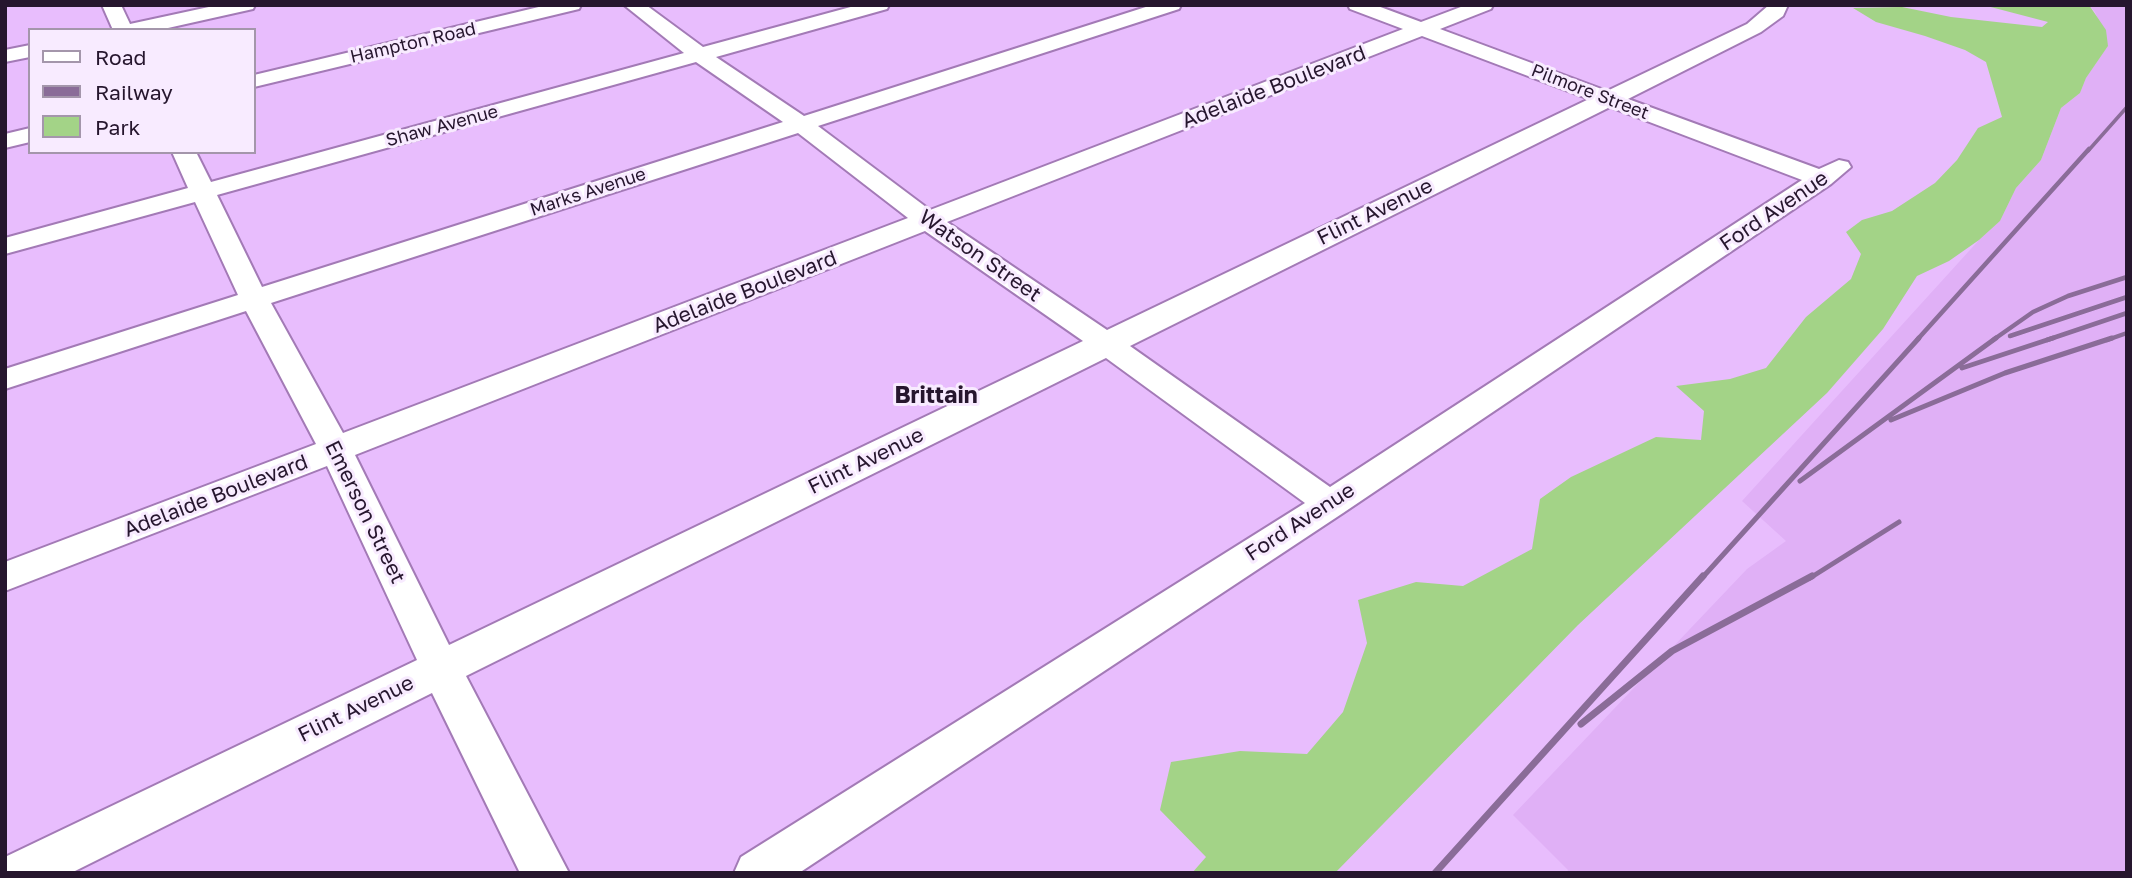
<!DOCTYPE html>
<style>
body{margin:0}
#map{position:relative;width:2132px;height:878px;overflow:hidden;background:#e8bdfd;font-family:"Golos Text",sans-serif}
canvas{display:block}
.frame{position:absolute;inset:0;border:7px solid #26162e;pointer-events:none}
.legend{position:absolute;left:28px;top:28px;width:228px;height:126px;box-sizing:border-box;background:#f8ebff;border:2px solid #a496ab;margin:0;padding:9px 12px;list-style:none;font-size:21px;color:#26162e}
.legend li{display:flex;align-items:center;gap:14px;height:35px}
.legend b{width:35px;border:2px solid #a496ab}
</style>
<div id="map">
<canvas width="2132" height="878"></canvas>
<div class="frame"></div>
<ul class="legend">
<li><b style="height:9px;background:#fff"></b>Road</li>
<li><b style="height:9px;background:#8a6c98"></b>Railway</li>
<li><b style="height:19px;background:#a3d387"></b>Park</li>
</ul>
</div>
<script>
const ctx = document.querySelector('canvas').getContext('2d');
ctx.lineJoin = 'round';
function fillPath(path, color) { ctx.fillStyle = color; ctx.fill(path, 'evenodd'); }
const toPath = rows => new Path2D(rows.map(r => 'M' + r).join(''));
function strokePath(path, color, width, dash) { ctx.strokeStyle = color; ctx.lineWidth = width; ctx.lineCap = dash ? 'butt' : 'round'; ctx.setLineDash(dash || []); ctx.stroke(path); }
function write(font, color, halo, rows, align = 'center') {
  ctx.font = font + ' "Golos Text",sans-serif'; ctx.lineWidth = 6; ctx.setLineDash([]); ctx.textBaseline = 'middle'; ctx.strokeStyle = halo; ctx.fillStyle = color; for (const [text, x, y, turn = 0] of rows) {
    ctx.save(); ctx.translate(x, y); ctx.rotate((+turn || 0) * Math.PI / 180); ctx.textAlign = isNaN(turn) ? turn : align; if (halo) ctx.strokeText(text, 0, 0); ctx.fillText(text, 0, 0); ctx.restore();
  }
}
fillPath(toPath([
 [2089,5,2127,5,2127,873,1567,873,1568,870,1513,815,1747,569,1786,541,1742,501,1979,240,2000,221,2016,188,2041,160,2061,108,2080,93,2086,78,2108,46,2095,12]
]), '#e0b0f6');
fillPath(toPath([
 [1983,5,2089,5,2106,30,2108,46,2086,78,2080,93,2061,108,2041,160,2016,188,2000,221,1979,240,1949,261,1917,276,1883,329,1827,393,1578,625,1335,873,1192,873,1206,857,1160,810,1171,762,1240,751,1307,754,1343,712,1367,643,1358,600,1416,582,1463,586,1532,549,1540,499,1571,477,1656,437,1701,440,1704,411,1676,386,1730,379,1766,368,1806,317,1851,279,1861,254,1846,232,1862,220,1892,211,1935,183,1957,160,1978,128,2002,117,1986,62,1965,50,1925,36,1876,22,1853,8,1902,7,1951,17,2042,27,2048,22]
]), '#a3d387');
const minor = toPath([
 [102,5,121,5,130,24,218,5,255,5,253,9,159,30,113,30,102,5],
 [547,5,581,5,579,9,254,87,254,75,547,5],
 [624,5,646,5,703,47,858,5,889,5,887,9,716,57,804,116,1152,5,1181,5,1179,9,818,126,930,210,1403,29,1350,9,1348,5,1375,5,1421,22,1466,5,1493,5,1491,9,1440,29,1607,91,1747,24,1769,5,1788,5,1783,16,1761,32,1628,99,1819,169,1839,160,1848,162,1851,167,1831,184,1343,513,799,873,734,873,741,857,1305,503,1106,358,466,676,569,873,520,873,432,693,71,873,5,873,5,857,417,660,327,466,5,591,5,562,316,444,246,311,5,389,5,369,238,295,195,202,5,254,5,238,188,188,172,152,196,152,211,182,684,53,624,5],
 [1422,36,1589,99,1107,330,947,222,1422,36],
 [696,62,783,122,262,287,217,195,696,62],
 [1610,107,1802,180,1330,487,1130,346,1610,107],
 [798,133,908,218,343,433,271,303,798,133],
 [925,231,1083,341,449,645,355,455,925,231],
 [30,45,30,57,5,62,5,50,30,45],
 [30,128,30,142,5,148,5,134,30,128]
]);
strokePath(minor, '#a37ab6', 4);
fillPath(minor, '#fff');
strokePath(toPath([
 [2088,151,2127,107]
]), '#8a6c98', 3.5);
strokePath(toPath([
 [2010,336,2127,297],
 [1917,340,2089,149],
 [1993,340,2033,312,2068,296,2127,277],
 [2047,340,2127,313],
 [2107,340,2127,333]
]), '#8a6c98', 4.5);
strokePath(toPath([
 [1962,368,2053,338],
 [1891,420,2005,373,2112,338],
 [1800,481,1996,338],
 [1702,578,1919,338],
 [1810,578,1899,522]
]), '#8a6c98', 5);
strokePath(toPath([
 [1581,724,1672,651,1812,576],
 [1435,873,1703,576]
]), '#8a6c98', 7);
write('18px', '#26162e', '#f8ebff', [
 ["Hampton Road",413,43,-13],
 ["Pilmore Street",1590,92,21],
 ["Shaw Avenue",442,126,-15],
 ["Marks Avenue",588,192,-18]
]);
write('21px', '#26162e', '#f8ebff', [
 ["Adelaide Boulevard",1274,87,-21],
 ["Ford Avenue",1774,211,-34],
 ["Flint Avenue",1375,212,-26],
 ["Watson Street",980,256,35],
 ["Adelaide Boulevard",745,292,-21],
 ["Flint Avenue",866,461,-26],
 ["Adelaide Boulevard",216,496,-21],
 ["Emerson Street",365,512,64],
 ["Ford Avenue",1300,522,-33],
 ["Flint Avenue",356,709,-26]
]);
write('bold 23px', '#26162e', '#f8ebff', [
 ["Brittain",936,396]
]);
</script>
